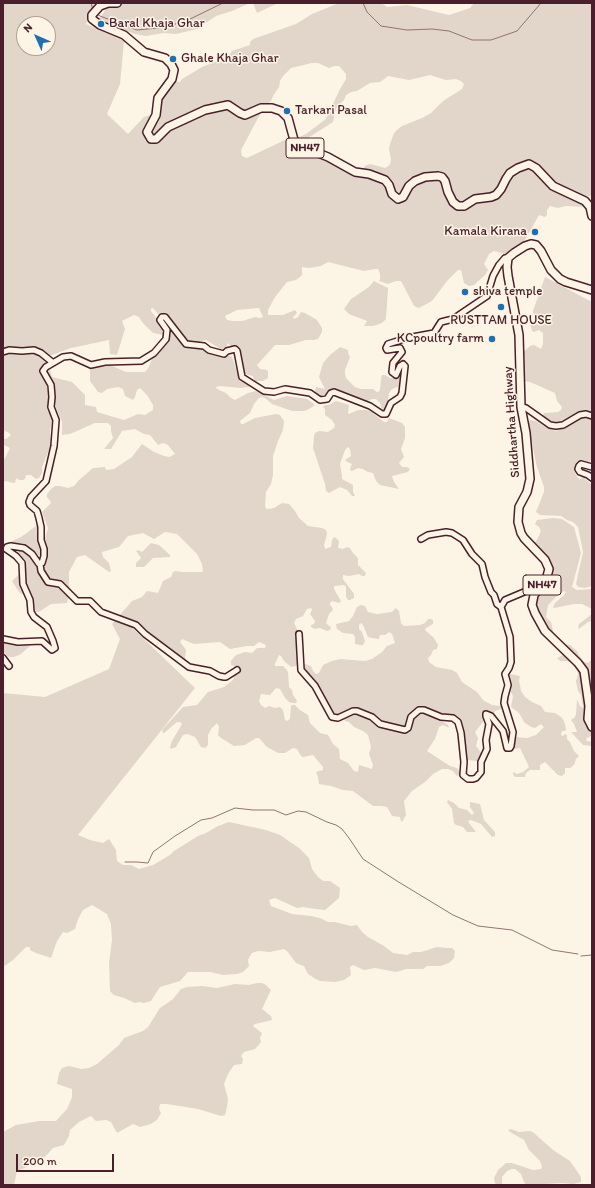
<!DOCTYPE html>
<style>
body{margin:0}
#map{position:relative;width:595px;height:1188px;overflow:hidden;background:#fcf5e5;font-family:Itim,sans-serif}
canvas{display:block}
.frame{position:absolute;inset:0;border:4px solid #4a1f2b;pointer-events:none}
.north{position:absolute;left:16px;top:16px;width:40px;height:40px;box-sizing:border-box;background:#fcf5e5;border:1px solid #b59f9b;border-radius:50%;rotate:315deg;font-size:11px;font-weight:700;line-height:16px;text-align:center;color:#4a1f2b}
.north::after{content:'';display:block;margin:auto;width:14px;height:18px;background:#1f6fb2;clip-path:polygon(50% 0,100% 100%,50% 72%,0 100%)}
.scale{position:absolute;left:16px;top:1154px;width:98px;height:18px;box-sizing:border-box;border:2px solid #4a1f2b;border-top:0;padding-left:5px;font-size:12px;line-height:14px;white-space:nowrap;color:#4a1f2b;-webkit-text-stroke:3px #fcf5e5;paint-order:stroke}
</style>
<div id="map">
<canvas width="595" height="1188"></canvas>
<div class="frame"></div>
<div class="north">N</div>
<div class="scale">200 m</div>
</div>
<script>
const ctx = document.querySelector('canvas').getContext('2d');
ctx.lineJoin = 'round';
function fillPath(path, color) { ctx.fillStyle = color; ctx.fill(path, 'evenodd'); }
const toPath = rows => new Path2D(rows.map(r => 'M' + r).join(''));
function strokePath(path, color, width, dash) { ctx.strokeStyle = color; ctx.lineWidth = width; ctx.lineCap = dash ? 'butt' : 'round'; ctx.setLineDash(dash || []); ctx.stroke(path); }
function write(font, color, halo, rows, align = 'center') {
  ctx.font = font + ' Itim,sans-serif'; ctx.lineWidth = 3; ctx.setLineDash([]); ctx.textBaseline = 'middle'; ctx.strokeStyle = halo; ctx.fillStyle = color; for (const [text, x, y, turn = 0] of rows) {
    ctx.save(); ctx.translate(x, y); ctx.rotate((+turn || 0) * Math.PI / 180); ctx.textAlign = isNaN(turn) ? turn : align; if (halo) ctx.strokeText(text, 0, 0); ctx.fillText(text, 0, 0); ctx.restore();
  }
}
fillPath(toPath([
 [3,3,95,3,86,24,124,41,120,84,107,114,128,134,144,117,150,115,145,142,160,115,160,104,162,98,175,81,180,82,182,79,204,66,227,58,232,51,250,45,250,42,253,39,296,24,312,14,339,3,381,3,387,7,407,5,449,15,470,8,474,3,592,3,592,198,590,196,565,195,586,204,585,207,566,206,558,208,550,206,547,210,547,215,545,217,539,215,525,240,516,249,509,251,506,254,494,251,489,254,484,264,488,270,485,275,474,285,469,286,464,283,461,270,458,270,447,281,432,301,419,308,414,306,401,281,396,281,388,284,379,281,380,279,380,274,378,269,375,269,364,271,328,262,321,266,309,268,302,267,302,275,300,277,296,280,287,282,275,297,268,310,268,315,283,315,295,310,297,313,293,317,294,319,298,317,301,312,305,313,317,320,322,328,322,332,318,339,313,340,306,340,289,345,275,345,257,365,260,369,267,370,268,372,268,378,263,381,256,381,254,380,253,376,245,374,242,363,241,354,239,351,232,348,228,343,226,348,221,349,206,340,195,343,188,341,182,333,159,315,153,308,151,309,151,311,163,327,165,331,164,335,153,333,142,322,139,317,134,315,122,321,125,329,117,355,110,354,109,340,71,348,52,355,48,355,37,347,24,348,10,347,3,350],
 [24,24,48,24,48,48,24,48],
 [312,63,318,63,329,68,334,66,339,66,346,74,346,79,340,89,326,119,306,134,299,137,287,139,247,158,242,156,241,150,264,107,271,101,273,96,279,87,280,81,283,76,291,68],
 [430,75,446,80,456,79,461,81,464,84,462,89,443,101,431,113,422,118,402,126,398,129,394,133,390,144,389,149,391,160,390,165,385,168,370,164,365,166,361,171,350,168,300,143,333,122,335,112,337,107,344,100,346,95,351,92,357,91,370,83,380,82,388,76,409,80],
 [259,308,263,317,260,318,255,317,242,321,233,321,227,320,225,316,237,310],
 [127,3,250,3,232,11,216,16,197,29,176,34,164,33,146,36,135,34,99,20,107,7],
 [253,3,278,3,257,13],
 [545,277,592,302,592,413,579,412,558,422,551,421,543,416,544,413,558,412,561,410,562,407,557,401,555,393,530,382,522,381,522,353,530,346,534,345,541,349,543,344,543,333,539,330,534,332,532,331,530,323,535,322,533,311],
 [374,281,388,288,386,319,382,323,373,326,364,326,367,321,349,314,344,309,351,299,369,287],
 [164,320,166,321,173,334,188,348,199,347,205,351,220,355,228,355,232,357,240,381,249,385,249,387,240,388,220,386,216,387,217,389,226,393,231,398,235,400,248,393,256,391,261,393,274,400,287,396,307,399,314,404,315,405,309,409,304,411,292,411,272,404,265,398,261,397,258,399,254,404,250,413,240,421,241,424,243,424,255,418,276,414,280,415,284,421,283,430,278,441,273,456,273,475,271,484,266,492,265,507,267,509,274,508,282,503,289,504,295,511,299,518,308,526,322,528,326,530,327,534,324,545,325,549,331,547,332,540,334,537,336,538,339,541,338,548,343,549,347,547,350,548,353,553,358,558,358,565,366,573,365,576,362,576,359,574,349,576,343,575,343,579,354,594,354,598,350,600,348,600,346,597,346,587,344,585,334,586,334,589,341,601,339,603,332,601,330,603,330,605,332,607,333,610,329,614,326,623,328,625,331,627,330,630,327,631,320,628,315,629,311,627,311,625,314,624,315,621,310,614,312,610,311,608,307,609,303,616,296,619,294,623,297,629,300,661,296,666,291,667,284,661,281,656,279,655,275,664,275,666,283,666,286,669,288,672,289,687,292,690,293,695,297,701,296,703,293,703,289,702,285,698,280,689,276,688,270,695,261,694,259,701,261,705,265,708,269,706,275,708,280,707,283,710,285,720,288,721,290,718,291,706,292,705,295,705,300,710,308,715,310,723,320,733,328,735,333,744,339,749,340,759,348,763,354,771,358,772,359,765,372,769,373,765,369,754,371,747,368,735,363,731,354,727,349,722,345,721,343,717,356,712,375,717,357,708,337,717,333,716,314,680,304,669,303,665,305,664,311,666,313,671,316,674,319,673,323,665,332,661,340,659,365,661,372,659,382,652,387,646,395,643,392,634,389,632,385,635,380,635,379,639,372,638,368,637,363,625,361,623,359,625,359,629,362,632,365,641,363,645,360,645,355,644,355,637,353,634,343,633,337,629,336,624,349,621,353,616,357,607,361,605,365,606,368,612,377,614,392,612,396,608,399,611,401,623,404,626,420,625,425,623,428,619,431,619,433,620,433,624,426,628,425,630,434,638,438,645,437,649,433,650,431,655,428,658,429,662,436,667,452,670,457,673,462,682,477,692,483,700,492,705,501,706,501,709,495,711,494,713,504,728,509,733,510,745,509,746,504,730,490,712,486,711,483,713,483,722,475,732,478,738,476,746,481,753,481,756,479,760,477,761,467,760,458,719,440,717,442,721,448,725,449,728,443,725,439,727,435,739,427,751,450,766,457,768,461,774,457,776,453,771,448,769,442,769,433,774,425,782,412,791,404,801,406,815,402,822,401,821,400,817,392,816,387,807,381,806,373,806,353,791,343,790,331,786,319,784,318,777,316,772,323,770,323,767,313,755,303,757,301,756,297,749,293,748,285,753,278,753,267,747,259,738,256,738,245,745,234,746,221,738,218,735,219,727,217,723,211,729,208,735,208,745,205,748,201,747,195,737,187,734,183,735,176,747,171,749,170,747,172,741,182,724,180,722,177,722,164,733,163,733,162,730,183,707,197,705,208,692,224,687,233,680,235,674,234,666,231,665,231,661,236,655,245,652,252,653,257,648,265,648,266,645,259,642,254,646,247,646,230,649,220,642,194,644,182,639,180,642,186,650,185,658,186,661,185,662,158,640,144,631,139,624,123,619,195,688,78,835,90,840,103,843,109,839,116,850,117,861,123,865,131,865,139,869,153,865,170,855,174,851,198,836,206,833,218,826,229,822,266,830,280,835,299,848,309,858,312,869,318,877,323,881,330,881,340,888,339,898,325,910,308,908,304,907,297,908,275,898,269,900,271,906,292,914,311,916,320,918,328,922,335,922,351,926,357,925,362,932,368,937,384,946,393,953,407,955,413,952,421,952,437,947,446,948,452,948,455,951,454,958,449,963,440,966,427,966,423,969,406,969,403,970,396,972,375,968,364,970,353,965,350,967,351,975,344,980,335,982,320,981,314,978,308,974,304,966,296,963,287,951,284,949,270,952,258,951,252,953,250,956,248,960,249,966,243,972,237,974,223,975,210,972,188,972,180,981,160,987,151,1001,144,1003,139,1002,135,1003,124,998,114,995,110,991,109,963,112,940,111,924,107,914,92,905,83,910,78,919,75,929,67,933,63,932,57,941,51,958,36,953,30,950,30,947,26,947,13,960,3,967,3,693,45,697,109,669,120,639,112,624,132,601,142,597,147,591,158,593,163,581,171,577,173,572,176,571,182,572,203,572,202,564,197,554,177,534,165,532,154,539,143,533,128,536,119,547,102,552,103,557,109,563,111,571,109,572,85,555,77,557,69,572,69,596,67,603,51,604,39,612,36,612,31,600,19,592,12,581,25,569,24,562,18,551,21,550,33,557,44,581,47,581,44,574,43,568,48,548,45,538,48,528,42,512,50,504,51,502,47,497,47,494,51,489,55,486,60,486,68,488,74,486,79,480,93,468,105,467,106,470,114,469,132,457,142,444,154,452,164,456,169,457,175,454,168,445,163,443,158,445,150,435,144,434,135,429,122,431,111,449,104,449,113,438,111,431,111,426,108,423,95,423,70,434,62,435,62,422,56,408,53,386,46,372,50,370,52,377,72,382,85,395,85,405,96,407,97,412,124,420,138,414,145,415,153,410,153,405,147,395,140,388,137,390,135,397,133,400,125,396,123,389,118,387,107,389,102,393,98,392,90,381,90,370,87,366,104,364,110,365,126,372,145,372,149,367,152,359,170,339,169,330,164,321],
 [340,347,348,350,348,353,350,357,345,370,345,373,346,378,355,387,361,389,373,389,377,392,378,392,380,390,381,379,382,375,385,375,390,378,394,378,397,377,401,369,400,386,392,389,389,393,387,408,384,412,382,411,380,403,376,399,372,399,365,402,343,393,339,390,334,390,325,398,322,399,317,396,315,391,316,387,325,389,319,377,323,363,330,355],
 [14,352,22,353,35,353,46,360,45,364,41,367,39,372,47,383,49,399,47,409,51,414,52,419,50,431,51,442,49,450,42,467,42,473,39,478,36,479,31,475,26,475,25,479,23,480,19,480,17,478,15,481,16,482,13,483,6,481,3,482,3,460,5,458,10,448,4,445,3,439,6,439,11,435,8,432,3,431,3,355,7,353],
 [336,401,349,405,348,413,349,414,358,410,365,410,370,411,384,422,387,422,389,418,402,423,405,427,405,438,401,449,404,457,399,463,402,467,407,467,410,469,408,472,392,476,394,482,399,489,380,485,376,481,373,473,368,472,363,469,358,468,352,471,351,471,350,468,352,464,347,462,345,460,351,456,350,449,348,447,345,450,340,464,342,476,342,479,353,485,353,492,355,496,352,496,347,490,340,487,329,493,326,491,325,484,313,448,314,436,315,433,319,431,328,432,334,428,335,425,332,420,325,415,325,409,323,407,325,405,329,405],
 [583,417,592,420,592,460,589,462,577,463,575,465,574,471,578,478,580,479,583,477,592,485,592,586,585,588,578,587,576,584,583,552,578,527,573,522,567,520,561,516,540,515,536,512,544,492,544,487,537,467,528,425,530,420,536,421,547,428,556,431],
 [553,518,562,519,574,527,581,553,572,587,577,590,592,589,592,609,582,604,574,604,554,608,553,607,555,603,564,595,566,592,564,591,558,595,548,605,546,617,551,622,554,635,553,637,533,604,550,571,533,544,537,540,541,531,539,527,535,524,537,520],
 [38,522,41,557,23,543,8,543,21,537,36,526],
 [151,543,159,545,170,555,170,557,153,558,144,567,136,567,136,563,141,558,136,551,138,550,142,552],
 [592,614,592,621,588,622,579,629,578,627,579,624],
 [3,641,17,645,25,645,30,646,21,654,14,657,9,657,3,653],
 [564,644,570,645,577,651,582,661,588,663,592,659,592,726,585,715,583,719,586,727,592,732,592,735,586,739,587,741,592,742,592,746,583,745,571,732,577,732,574,724,571,720,575,717,576,714,577,699,580,706,583,708,581,695,578,691,576,681,578,675,577,668,573,663,567,661,560,661,557,658,563,655,562,649],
 [511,667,512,667,510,674,520,676,519,680,521,691,525,697,532,702,541,706,545,712,555,713,561,717,564,721,566,729,565,731,562,731,561,735,563,736,565,734,567,735,567,739,570,742,574,751,579,756,576,759,574,765,570,768,565,768,565,773,562,776,558,775,545,762,540,765,540,770,530,770,526,773,525,777,515,777,513,774,513,772,517,774,523,772,529,767,520,748,514,749,513,743,515,737,527,738,536,735,544,727,541,724,535,728,531,727,524,722,519,713,511,707,513,696,511,693,507,677,508,672],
 [448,800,454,803,459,808,467,810,472,815,474,813,470,807,470,802,480,804,484,820,495,832,495,836,492,837,481,824,471,820,468,821,469,823,476,832,467,832,463,827,456,825,454,823,452,809,447,802],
 [257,983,262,983,266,985,271,990,262,1009,271,1016,272,1020,255,1024,253,1026,262,1033,260,1038,261,1042,255,1049,244,1052,241,1056,243,1059,242,1064,234,1065,228,1074,224,1084,228,1099,227,1107,225,1115,221,1116,198,1109,167,1104,160,1104,159,1109,161,1113,157,1120,151,1124,140,1127,133,1124,117,1133,111,1122,106,1120,96,1121,91,1116,79,1122,70,1130,69,1136,64,1145,53,1148,45,1157,33,1159,27,1167,17,1171,14,1185,3,1185,3,1132,16,1125,39,1121,56,1121,67,1109,72,1097,72,1089,57,1084,59,1073,62,1068,69,1066,81,1069,89,1068,97,1064,119,1045,124,1038,143,1031,148,1027,160,1008,173,999,181,989,187,987,202,986,217,988,235,984,249,985],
 [511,1129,519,1132,530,1131,534,1133,553,1150,570,1161,581,1177,581,1182,573,1184,562,1183,526,1185,524,1182,521,1174,515,1169,512,1169,507,1171,502,1177,502,1185,497,1185,495,1183,494,1178,498,1170,506,1163,512,1163,533,1170,541,1169,542,1167,540,1161,529,1150,524,1140,510,1132,508,1130]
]), '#e2d5ca');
strokePath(toPath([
 [91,3,93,10],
 [363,3,367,12,381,26,407,30,432,29,449,31,472,40,491,40,517,31,541,3],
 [97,14,100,16,137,30,158,28,184,22,223,3],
 [125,862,137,862,148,863,153,852,175,836,201,820,212,818,235,808,253,810,274,810,286,815,298,811,306,812,327,822,336,825,342,829,349,838,363,859,397,881,453,915,478,926,512,930,552,950,578,954],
 [581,956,592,955]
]), '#917474', 1);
const minor = toPath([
 [3,352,9,350,22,351,34,350,41,353,52,362],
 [521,407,526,408,550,425,556,426,563,425,580,415,586,414,592,416],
 [592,467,581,464,579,466,578,469,580,472,588,475,592,478],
 [40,564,41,571,48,582,60,584,77,601,90,601,101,612,136,625,145,634,189,667,210,671,219,676,224,677,226,677,237,670],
 [501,607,505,600,543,584],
 [299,634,301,670,315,686,332,717,338,718,353,711,357,711,372,717,380,724,405,730,408,728,411,717,419,710,424,710,441,717,453,718,458,722,461,733,464,762,463,775,468,779,473,779,476,778,481,772,481,762,487,749,486,740,489,724,486,716,486,714,491,716,503,731,507,748,510,748,511,746,513,732,504,703,505,696,508,685,505,674,509,668,511,662,510,637,501,607,497,604,494,595,491,592,485,577,482,564,472,554,463,540,452,533,446,532,428,535,421,539],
 [3,639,18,642,42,641,52,650,55,648,53,641,47,627,34,617,31,612,30,600,23,584,22,563,16,556,6,549,7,547,11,546,24,548,32,554,39,564,42,563,44,556,44,549,41,540,41,527,39,518,37,511,30,505,29,502,31,497,46,481,54,446,56,420,51,407,52,397,51,385,43,371,46,367,63,357,71,356,91,365,105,362,141,361,154,353,166,339,167,330,160,320,162,317,165,317,186,344,204,346,209,350,224,354,227,351,235,349,237,351,242,377,264,391,274,392,285,389,310,393,320,400,327,399,331,393,334,392,370,406,382,414,386,414,391,403,400,397,402,393,405,366,403,364,400,366,396,375,392,372,393,363,402,352,400,348,387,350,386,348,388,344,407,338,434,333,441,322,453,319,487,296,493,276,499,265,505,258,508,258],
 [3,658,9,666]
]);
const highway = toPath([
 [117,3,108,3,100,6,92,15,92,19,100,25,124,35,144,52,165,58,171,64,174,70,172,79,158,98,156,115,147,132,151,139,156,139,168,127,205,110,228,105,240,113,245,115,261,108,272,108,281,111,288,118,294,140,299,145,328,157,355,172,369,174,385,180,389,185,392,194,398,199,403,197,409,186,415,181,425,177,438,176,442,177,445,181,448,192,453,202,458,206,464,206,475,199,491,197,496,195,501,189,506,179,510,173,518,168,529,164,536,168,553,186,585,201,590,207,592,216],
 [592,290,566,282,560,279,551,270,541,251,536,245,531,244,525,246,514,253,508,258,507,267,508,276,519,335,521,407,526,433,530,479,527,492,519,507,518,522,521,533,524,538,545,560,549,569,546,580,534,595,532,605,535,613,545,631,578,663,584,671,589,706,588,719,592,727]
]);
strokePath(minor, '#4a1f2b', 8);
strokePath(highway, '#4a1f2b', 10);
strokePath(minor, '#fcf5e5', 5);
strokePath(highway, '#fcf5e5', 7);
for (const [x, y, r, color] of [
 [101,24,4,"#1f6fb2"],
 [173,59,4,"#1f6fb2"],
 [287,111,4,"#1f6fb2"],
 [535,232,4,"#1f6fb2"],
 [465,292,4,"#1f6fb2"],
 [501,307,4,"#1f6fb2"],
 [492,339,4,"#1f6fb2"]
]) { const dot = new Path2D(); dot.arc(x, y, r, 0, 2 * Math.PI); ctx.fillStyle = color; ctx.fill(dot); strokePath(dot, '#fcf5e5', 1.5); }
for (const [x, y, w] of [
 [305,148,38],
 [542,585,38]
]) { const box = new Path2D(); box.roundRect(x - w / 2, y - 10, w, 20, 3); ctx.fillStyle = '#fcf5e5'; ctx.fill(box); strokePath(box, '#4a1f2b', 1); }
write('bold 12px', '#4a1f2b', null, [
 ["NH47",305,148],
 ["NH47",542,585]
]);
write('13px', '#4a1f2b', '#fcf5e5', [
 ["Baral Khaja Ghar",109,24],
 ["Ghale Khaja Ghar",181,59],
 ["Tarkari Pasal",295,111],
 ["Kamala Kirana",527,232,"right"],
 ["shiva temple",473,292],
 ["RUSTTAM HOUSE",501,321,"center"],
 ["KCpoultry farm",484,339,"right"]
], 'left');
write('13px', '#4a1f2b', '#fcf5e5', [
 ["Siddhartha Highway",512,422,-94]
]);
</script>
